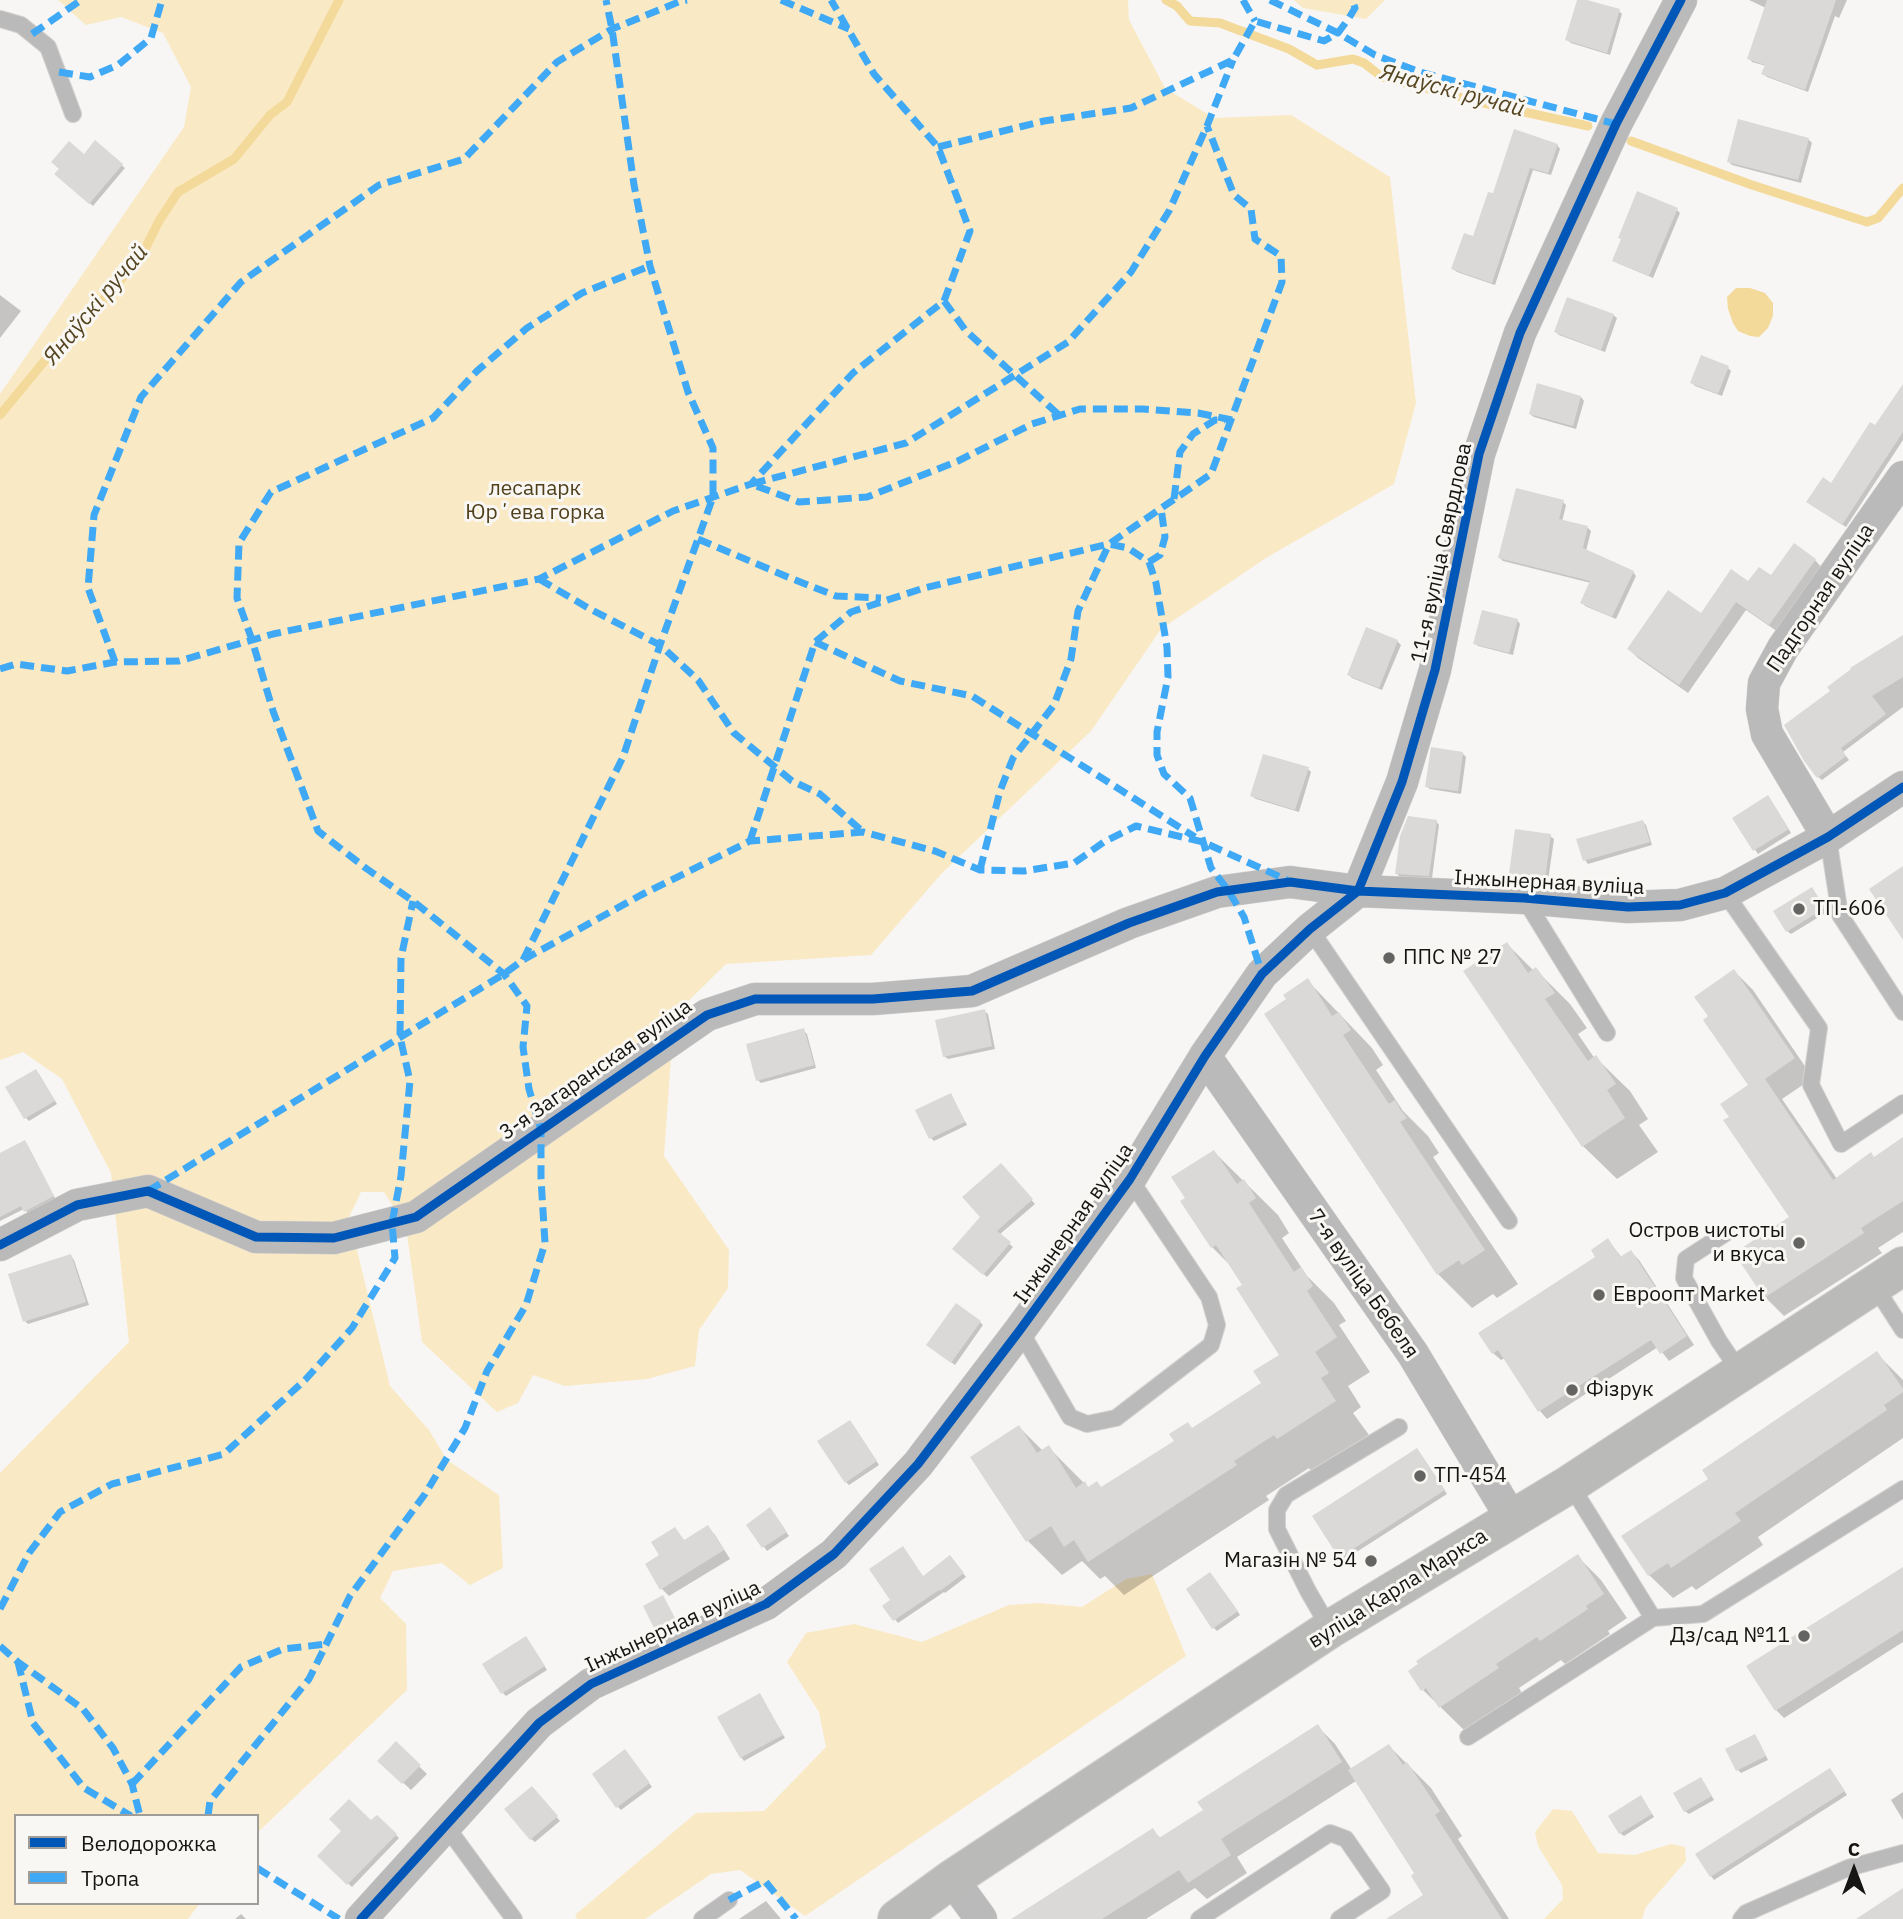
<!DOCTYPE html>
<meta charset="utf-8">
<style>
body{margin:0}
#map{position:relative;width:1903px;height:1919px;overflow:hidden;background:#f8f6f4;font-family:"IBM Plex Sans",sans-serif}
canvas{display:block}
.legend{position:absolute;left:14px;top:1814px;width:245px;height:91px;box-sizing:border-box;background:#f9f7f3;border:2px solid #9e9d99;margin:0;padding:9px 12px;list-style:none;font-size:21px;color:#151513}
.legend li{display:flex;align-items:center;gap:14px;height:35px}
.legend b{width:35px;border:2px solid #9e9d99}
.north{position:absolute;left:1819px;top:1835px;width:70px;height:70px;-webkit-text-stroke:5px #f9f7f3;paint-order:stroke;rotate:0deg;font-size:19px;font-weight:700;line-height:28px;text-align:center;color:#151513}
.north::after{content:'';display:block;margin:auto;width:24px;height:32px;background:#151513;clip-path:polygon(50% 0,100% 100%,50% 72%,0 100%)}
</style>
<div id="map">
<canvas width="1903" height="1919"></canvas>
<ul class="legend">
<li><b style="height:9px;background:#0057b8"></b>Велодорожка</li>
<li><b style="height:9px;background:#3fa9f5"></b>Тропа</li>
</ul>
<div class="north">С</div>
</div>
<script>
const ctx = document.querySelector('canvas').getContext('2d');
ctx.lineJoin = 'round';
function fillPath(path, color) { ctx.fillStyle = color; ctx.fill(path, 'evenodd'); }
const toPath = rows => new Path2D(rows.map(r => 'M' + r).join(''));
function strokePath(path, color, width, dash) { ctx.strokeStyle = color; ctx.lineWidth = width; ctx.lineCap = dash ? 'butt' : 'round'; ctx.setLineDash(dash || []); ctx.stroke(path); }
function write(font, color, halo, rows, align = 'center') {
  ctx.font = font + ' "IBM Plex Sans",sans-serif'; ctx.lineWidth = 6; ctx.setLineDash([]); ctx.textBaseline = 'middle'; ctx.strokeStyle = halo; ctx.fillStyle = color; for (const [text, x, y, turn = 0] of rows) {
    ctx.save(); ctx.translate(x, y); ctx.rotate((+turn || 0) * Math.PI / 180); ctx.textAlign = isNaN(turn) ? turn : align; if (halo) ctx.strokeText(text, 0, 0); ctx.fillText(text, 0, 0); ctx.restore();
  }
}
fillPath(toPath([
 [58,0,1128,0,1129,20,1165,88,1214,118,1291,115,1390,177,1416,403,1394,484,1266,558,1161,629,1091,731,942,873,871,955,726,964,674,1015,664,1156,729,1250,728,1288,699,1330,695,1366,647,1379,565,1386,533,1375,518,1403,497,1412,422,1342,406,1227,384,1192,361,1192,349,1217,390,1386,429,1430,447,1460,499,1495,503,1568,470,1585,442,1563,393,1571,380,1598,406,1624,407,1690,257,1833,257,1816,16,1816,16,1903,200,1903,188,1919,0,1919,0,1473,129,1342,111,1173,62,1079,23,1052,0,1060,0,394,184,127,191,87,163,33,121,17,86,25],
 [1294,0,1385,0,1366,19,1303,8],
 [1152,1574,1186,1656,805,1916,740,1870,711,1874,645,1919,577,1919,575,1915,696,1813,764,1811,826,1747,819,1712,787,1662,806,1633,854,1624,922,1642,1009,1605,1039,1603,1082,1607,1126,1579],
 [1553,1809,1572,1811,1598,1853,1635,1855,1671,1844,1685,1847,1686,1861,1646,1907,1642,1919,1544,1919,1563,1899,1562,1885,1538,1846,1535,1832]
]), '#f9e9c4');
fillPath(toPath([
 [1736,288,1750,288,1765,293,1773,303,1773,316,1768,328,1759,337,1750,336,1738,331,1733,323,1728,309,1727,297]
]), '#f3d99a');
fillPath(toPath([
 [1579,0,1619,11,1622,14,1610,55,1571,43,1567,40],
 [1749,0,1847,0,1839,18,1835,16,1808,92,1767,77,1763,74,1766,66,1752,62,1749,58,1766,8],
 [1808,139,1812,143,1801,183,1732,165,1729,162],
 [95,142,125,168,93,206,56,174,84,156],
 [1557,145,1560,149,1551,175,1533,170,1495,285,1457,272,1453,269,1475,238,1494,195],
 [1677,210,1680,213,1653,278,1617,263,1614,260],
 [0,295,21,311,0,338],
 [1613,315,1617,318,1605,352,1559,335,1556,332],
 [1728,368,1731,371,1722,396,1695,386,1692,383],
 [1903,387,1903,440,1846,527,1812,505,1832,485,1876,427],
 [1581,397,1584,401,1576,429,1534,417,1530,414],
 [1563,502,1566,505,1562,522,1588,528,1591,531,1586,551,1633,572,1636,576,1616,619,1585,606,1582,602,1591,583,1503,561,1500,558],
 [1815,560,1823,569,1778,632,1746,610,1688,693,1638,658,1629,649,1701,616,1749,584,1771,577],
 [1517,620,1520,624,1513,655,1478,646,1475,643],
 [1397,641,1401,645,1382,690,1352,678,1349,675],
 [1903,645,1903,707,1843,752,1849,760,1822,780,1818,777],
 [1462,753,1466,757,1461,794,1430,789,1426,786],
 [1308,769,1311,772,1299,812,1256,799,1252,796],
 [1771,801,1791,833,1758,854,1734,818],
 [1436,821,1439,825,1432,878,1400,877,1397,874],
 [1643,822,1646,825,1652,845,1588,864,1585,860],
 [1550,836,1554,839,1548,881,1514,876,1510,873],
 [1815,893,1827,912,1791,934,1787,931],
 [1507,944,1534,971,1536,970,1570,1004,1587,1028,1578,1034,1595,1059,1596,1058,1630,1091,1648,1119,1639,1125,1658,1152,1617,1179,1583,1146],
 [1734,971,1753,990,1813,1078,1782,1099,1837,1179,1903,1140,1903,1232,1878,1248,1882,1253,1784,1316,1765,1297,1792,1217,1731,1117,1750,1086],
 [1307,980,1372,1048,1383,1065,1376,1070,1403,1111,1428,1136,1439,1153,1433,1157,1518,1284,1497,1298,1493,1294,1472,1308,1438,1274,1288,1000],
 [984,1011,988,1014,995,1049,948,1059,944,1056],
 [803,1030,807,1034,816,1068,761,1083,758,1080],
 [39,1074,57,1104,29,1121,26,1118],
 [951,1095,967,1125,934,1141,931,1138],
 [28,1146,56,1200,29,1214,24,1209,0,1221,0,1155],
 [1214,1152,1278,1215,1289,1233,1282,1238,1307,1276,1334,1303,1346,1321,1339,1325,1370,1372,1348,1386,1361,1407,1353,1413,1369,1435,1312,1472,1309,1468,1266,1496,1269,1500,1124,1595,1105,1576,1100,1579,1082,1561,1062,1575,1028,1541,1019,1427,1043,1451,1048,1447,1089,1488,1102,1489,1263,1384,1282,1355,1244,1286,1231,1266,1212,1247,1187,1198],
 [1001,1166,1035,1204,999,1235,1013,1247,987,1277,954,1248,982,1217],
 [1608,1240,1622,1258,1631,1252,1639,1260,1694,1345,1669,1361,1658,1347,1547,1419,1540,1411,1505,1358,1501,1360,1493,1353,1598,1258],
 [71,1256,74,1260,89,1305,28,1324,25,1321],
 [980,1322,983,1325,955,1365,932,1348],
 [1877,1354,1903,1380,1903,1438,1758,1537,1763,1545,1696,1590,1692,1586,1673,1598,1649,1575,1711,1479],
 [853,1425,879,1465,849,1485,846,1482],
 [1420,1453,1447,1494,1344,1560,1314,1516],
 [773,1513,789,1536,767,1551,748,1525],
 [708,1527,715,1535,730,1559,669,1596,662,1589,662,1556,675,1530,685,1541],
 [1577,1556,1601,1580,1627,1618,1608,1631,1610,1634,1565,1664,1561,1660,1519,1688,1522,1693,1464,1730,1423,1690],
 [953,1561,966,1577,945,1593,944,1592,898,1623,885,1607,924,1577],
 [1903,1569,1903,1642,1784,1718,1776,1710],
 [1214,1578,1240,1615,1217,1631,1214,1628],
 [663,1598,680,1627,662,1636,659,1632],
 [529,1642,547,1670,506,1696,503,1693],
 [760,1695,785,1738,744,1761,741,1757],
 [1318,1727,1335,1744,1352,1770,1389,1746,1431,1788,1462,1836,1458,1839,1509,1919,1389,1919,1426,1896,1416,1874,1356,1781,1237,1857,1247,1873,1207,1899,1195,1888,1146,1919,1043,1919,1153,1830,1161,1839,1205,1810],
 [1758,1740,1768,1760,1741,1773,1738,1770],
 [396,1744,427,1774,411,1790,380,1761],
 [628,1755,652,1787,621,1810,617,1806],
 [1833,1774,1847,1795,1714,1880,1711,1876,1697,1855],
 [1704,1783,1714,1800,1689,1814,1685,1811],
 [535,1791,560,1821,535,1842,531,1839],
 [1903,1792,1903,1820,1891,1800],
 [1644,1801,1654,1817,1624,1836,1620,1833],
 [377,1817,399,1838,352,1887,319,1856,371,1823],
 [766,1901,781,1919,739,1919],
 [241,1914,246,1919,235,1919]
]), '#0003');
strokePath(toPath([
 [1166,0,1177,6,1190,21,1220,23,1289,49,1317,65,1353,59,1364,63,1382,77,1479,102,1588,126],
 [1631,141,1752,185,1867,222,1878,218,1903,188],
 [0,415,56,347,97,307,142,255,159,221,178,192,234,159,270,115,287,102,339,0]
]), '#f3d99a', 9);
fillPath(toPath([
 [1577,0,1587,0,1620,9,1607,53,1565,40],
 [1767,0,1836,0,1805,90,1761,74,1765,65,1747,59],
 [1738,119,1809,138,1798,180,1727,162],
 [1514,129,1558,144,1548,173,1530,168,1492,283,1451,269,1464,233,1473,236,1488,192,1493,193],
 [95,140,123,164,89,204,54,174,59,169,51,162,69,141,84,154],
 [1637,191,1678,208,1649,276,1612,261,1621,239,1618,238],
 [1567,297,1614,314,1601,350,1554,332],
 [1701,355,1729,366,1718,394,1690,383],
 [1537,383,1581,396,1573,426,1529,414],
 [1903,384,1903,432,1842,525,1806,502,1823,477,1831,483,1870,422,1875,425],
 [1516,488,1564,500,1559,519,1588,526,1583,548,1634,571,1612,617,1580,603,1590,581,1498,558],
 [1794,543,1816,559,1769,625,1736,602,1679,685,1627,649,1668,590,1701,613,1731,569,1748,581,1759,567,1771,575],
 [1482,610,1518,619,1509,653,1473,644],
 [1366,627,1398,640,1379,688,1347,675],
 [1903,635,1903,677,1872,696,1886,714,1841,748,1846,756,1817,778,1804,761,1784,725,1830,691,1827,687,1851,669,1850,668],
 [1431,747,1463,752,1458,791,1425,787],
 [1263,754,1309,767,1295,810,1250,796],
 [1768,795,1789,829,1753,851,1732,818],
 [1408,816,1437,820,1429,876,1395,874,1400,836],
 [1643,820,1650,842,1583,861,1576,839],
 [1515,829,1551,834,1545,879,1509,874],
 [1903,866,1903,940,1869,889],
 [1812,887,1825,908,1786,932,1773,911],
 [1507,942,1528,973,1536,967,1555,993,1545,999,1588,1061,1596,1055,1616,1084,1607,1090,1625,1118,1582,1147,1463,971],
 [1734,969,1795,1058,1765,1079,1833,1180,1871,1152,1874,1157,1903,1137,1903,1201,1861,1228,1864,1233,1764,1298,1734,1253,1789,1217,1723,1120,1729,1117,1720,1104,1748,1085,1703,1020,1708,1016,1694,997],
 [1308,978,1332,1016,1339,1012,1351,1030,1343,1035,1389,1104,1395,1100,1400,1109,1407,1118,1400,1122,1485,1250,1462,1265,1459,1260,1437,1275,1264,1014,1286,999,1283,995],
 [985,1009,992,1046,943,1057,935,1020],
 [804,1028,814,1065,756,1081,746,1044],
 [36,1069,55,1101,24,1119,5,1087],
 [951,1093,965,1122,929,1139,915,1110],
 [25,1140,54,1196,24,1212,21,1206,0,1217,0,1153],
 [1214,1150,1237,1184,1244,1179,1256,1198,1249,1203,1294,1272,1301,1267,1313,1286,1307,1291,1337,1337,1315,1352,1329,1373,1321,1378,1336,1401,1277,1439,1274,1435,1234,1461,1237,1465,1088,1562,1074,1540,1064,1547,1051,1526,1026,1542,970,1457,1019,1425,1037,1453,1049,1445,1076,1488,1085,1481,1088,1487,1097,1481,1101,1487,1174,1441,1169,1434,1188,1422,1192,1428,1261,1383,1253,1371,1279,1355,1236,1288,1242,1285,1216,1245,1211,1248,1180,1201,1185,1198,1171,1177],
 [1001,1163,1033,1199,997,1231,1011,1242,983,1275,952,1249,980,1217,962,1197],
 [1608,1238,1620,1257,1631,1250,1687,1336,1660,1354,1651,1340,1538,1412,1498,1350,1492,1354,1478,1333,1595,1257,1591,1250],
 [71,1254,86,1302,23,1322,8,1274],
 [956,1303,981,1321,951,1363,926,1345],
 [1877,1351,1903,1389,1903,1392,1884,1405,1887,1410,1735,1513,1741,1521,1671,1568,1668,1563,1648,1576,1621,1536,1708,1479,1702,1470],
 [850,1420,877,1461,845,1483,817,1441],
 [1417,1448,1445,1490,1339,1558,1312,1516],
 [770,1507,787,1532,762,1548,746,1525],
 [708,1525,724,1550,660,1590,645,1564,659,1555,651,1542,675,1527,684,1540],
 [903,1546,923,1576,950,1555,964,1573,940,1591,939,1590,893,1621,882,1606,890,1600,869,1569],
 [1578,1554,1604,1594,1586,1606,1588,1609,1540,1641,1537,1637,1496,1664,1499,1668,1439,1708,1426,1688,1421,1691,1408,1671,1418,1664,1416,1661],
 [1903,1567,1903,1630,1775,1711,1746,1666],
 [1210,1572,1238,1611,1212,1629,1186,1589],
 [663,1595,678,1624,657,1634,643,1606],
 [526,1636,545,1666,501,1694,482,1664],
 [760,1693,783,1735,740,1758,717,1717],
 [1318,1724,1342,1762,1221,1839,1231,1855,1188,1883,1179,1870,1102,1919,1011,1919,1153,1828,1159,1838,1203,1810,1197,1802],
 [1755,1734,1766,1756,1736,1771,1725,1749],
 [396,1741,421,1765,402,1784,377,1761],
 [1389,1744,1403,1765,1407,1762,1440,1811,1435,1815,1502,1919,1386,1919,1423,1895,1411,1876,1414,1873,1348,1770],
 [625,1749,650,1783,616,1808,592,1774],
 [1830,1768,1845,1791,1710,1877,1695,1854],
 [1701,1777,1712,1796,1684,1812,1673,1793],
 [532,1786,558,1816,530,1840,504,1809],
 [1641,1795,1652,1814,1619,1834,1608,1816],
 [349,1799,371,1820,377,1815,397,1834,347,1885,317,1856,341,1831,329,1819],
 [1903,1888,1903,1919,1856,1919]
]), '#dad9d7');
const lane = toPath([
 [0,19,21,25,48,47,73,114],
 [1828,837,1840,915,1903,1012],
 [1725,893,1819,1028,1811,1085,1841,1144,1903,1103],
 [1524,898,1607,1033],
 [1310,929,1509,1221],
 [1726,1233,1686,1259,1684,1278,1719,1341,1740,1372],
 [1874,1285,1903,1330],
 [1020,1330,1070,1417,1087,1424,1116,1418,1211,1345,1217,1325,1209,1297,1130,1179],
 [1570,1484,1653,1618,1703,1614,1903,1489],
 [1330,1629,1308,1591,1277,1529,1277,1510,1286,1495,1399,1427],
 [1468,1737,1653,1618],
 [446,1826,514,1919],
 [702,1919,729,1900],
 [1199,1919,1330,1833,1346,1839,1382,1891,1339,1919],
 [1741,1919,1746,1913,1848,1868,1903,1853]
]);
const street = toPath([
 [1828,837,1767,734,1762,709,1764,683,1783,648,1903,477],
 [1205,1056,1413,1354,1512,1519],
 [0,1245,77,1205,148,1191,256,1237,334,1238,416,1217,707,1015,755,999,873,999,972,991,1129,923,1217,892,1290,882,1358,891,1402,782,1435,670,1479,454,1520,333,1616,124,1681,0],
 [952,1879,981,1919],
 [361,1919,539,1723,591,1684,766,1604,834,1554,918,1464,1020,1330,1130,1179,1205,1056,1262,974,1310,929,1358,891,1524,898,1628,907,1680,905,1725,893,1828,837,1903,787]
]);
const secondary = toPath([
 [897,1919,952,1879,1330,1629,1570,1484,1903,1266]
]);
strokePath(lane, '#d3d2d1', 18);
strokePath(street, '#d3d2d1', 33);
strokePath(secondary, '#d3d2d1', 40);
strokePath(lane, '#bbbaba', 16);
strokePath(street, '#bbbaba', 32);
strokePath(secondary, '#babab8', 38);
strokePath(toPath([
 [781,0,849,29],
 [1243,0,1255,21],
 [1270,0,1338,33,1375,55,1420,72,1616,124],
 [32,34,81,0],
 [59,72,90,77,118,65,151,38,162,0],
 [938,147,1044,121,1131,108,1233,60,1255,21,1324,41,1338,33,1349,18,1355,8,1352,0],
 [944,301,966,331,1059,415],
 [1232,420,1198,413,1143,409,1080,409,1032,424,958,461,867,497,799,502,751,484,906,443,1068,342,1131,272,1169,211,1207,126,1233,60],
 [1174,499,1180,452,1193,434,1215,420,1225,420],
 [698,539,790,578,836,596,881,598],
 [1149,562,1160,555,1165,537,1161,508],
 [539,579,590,609,660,645,698,680,734,733,792,781,820,794,863,832],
 [815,642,900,681,972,696,1195,837],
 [115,662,88,588,94,515,141,397,241,282,379,185,464,159,557,62,612,29,681,1,687,0],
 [0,669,16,664,67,671,115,662,179,661,273,634,539,579,673,511,751,484,853,373,944,301,970,231,938,147,874,74,831,0],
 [750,841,815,642,851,612,924,588,1109,544,1128,548,1149,562,1156,583,1167,647,1168,677,1157,732,1157,755,1164,774,1190,798,1211,868,1228,890,1244,917,1262,974],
 [980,870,1000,791,1013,758,1054,705,1071,659,1078,611,1109,544,1211,474,1282,282,1281,256,1255,239,1251,209,1234,195,1207,126],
 [523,960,623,757,660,645,713,497,713,448,688,392,650,266,634,185,612,29,606,0],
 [148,1191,504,974,523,960,641,895,750,841,863,832,935,851,980,870,1024,871,1074,863,1104,842,1136,826,1203,842,1287,880],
 [0,1609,29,1553,60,1512,112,1484,224,1454,305,1380,352,1328,395,1258,392,1223,401,1176,410,1081,400,1037,401,958,413,901],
 [0,1646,18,1662,83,1709,113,1748,132,1784,140,1816],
 [18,1662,33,1723,84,1788,131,1816],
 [132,1784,241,1667,283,1649,327,1644],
 [208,1816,210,1801,309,1679,350,1596,425,1494,465,1428,487,1371,526,1305,545,1243,541,1179,541,1130,529,1089,523,1047,527,1006,504,974,413,901,367,869,318,831,273,711,252,640,237,598,239,543,271,492,433,418,477,371,527,328,582,293,650,266],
 [257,1868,339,1919],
 [729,1900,765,1881,796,1919]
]), '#3fa9f5', 7, [14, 7]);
strokePath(toPath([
 [0,1245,77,1205,148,1191,256,1237,334,1238,416,1217,707,1015,755,999,873,999,972,991,1129,923,1217,892,1290,882,1358,891,1402,782,1435,670,1479,454,1520,333,1616,124,1681,0],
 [361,1919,539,1723,591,1684,766,1604,834,1554,918,1464,1020,1330,1130,1179,1205,1056,1262,974,1310,929,1358,891,1524,898,1628,907,1680,905,1725,893,1828,837,1903,787]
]), '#0057b8', 9);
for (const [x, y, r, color] of [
 [1799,909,7,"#646462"],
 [1389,958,7,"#646462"],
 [1799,1243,7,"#646462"],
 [1599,1295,7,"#646462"],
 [1572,1390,7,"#646462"],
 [1420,1476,7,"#646462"],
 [1371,1561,7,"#646462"],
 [1804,1636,7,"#646462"]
]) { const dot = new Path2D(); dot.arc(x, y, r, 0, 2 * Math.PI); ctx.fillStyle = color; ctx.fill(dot); strokePath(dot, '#f9f7f3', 2.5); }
write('21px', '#4f3f1a', '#f9f7f3', [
 ["лесапарк",535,489],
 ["Юрʼева горка",535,513]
]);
write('21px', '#151513', '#f9f7f3', [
 ["11-я вуліца Свярдлова",1442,553,-78],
 ["Падгорная вуліца",1821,598,-56],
 ["Інжынерная вуліца",1549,883,3],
 ["3-я Загаранская вуліца",596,1070,-35],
 ["Інжынерная вуліца",1074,1224,-55],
 ["7-я вуліца Бебеля",1363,1284,55],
 ["вуліца Карла Маркса",1398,1589,-32],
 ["Інжынерная вуліца",673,1627,-25]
]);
write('21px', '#151513', '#f9f7f3', [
 ["ТП-606",1813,909],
 ["ППС № 27",1403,958],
 ["Остров чистоты",1785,1231,"right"],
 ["и вкуса",1785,1255,"right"],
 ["Евроопт Market",1613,1295],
 ["Фізрук",1586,1390],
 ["ТП-454",1434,1476],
 ["Магазін № 54",1357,1561,"right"],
 ["Дз/сад №11",1790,1636,"right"]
], 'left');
write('italic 23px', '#54441f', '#f9f7f3', [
 ["Янаўскі ручай",1452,91,15],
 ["Янаўскі ручай",96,305,-50]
]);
</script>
